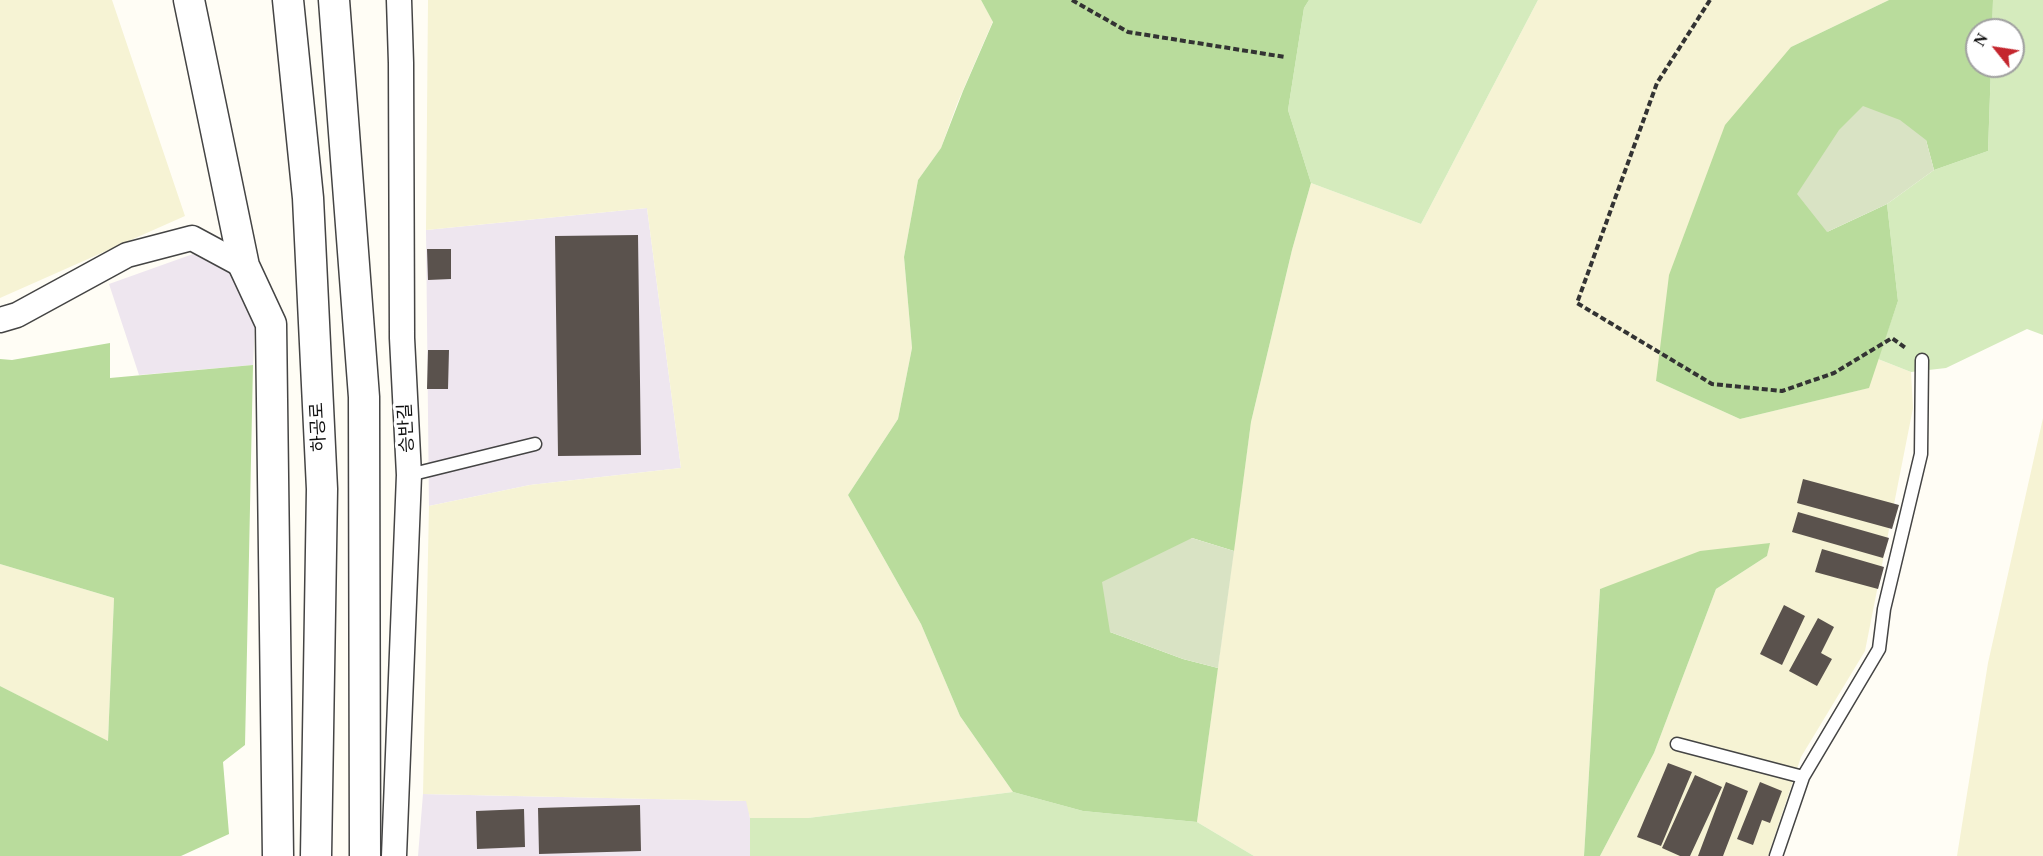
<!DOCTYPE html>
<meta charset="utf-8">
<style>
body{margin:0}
#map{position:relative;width:2043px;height:856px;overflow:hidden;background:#fffdf5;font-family:"Times New Roman",serif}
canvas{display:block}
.north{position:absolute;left:1965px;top:18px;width:60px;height:60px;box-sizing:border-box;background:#fff;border:2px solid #a0a0a0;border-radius:50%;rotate:300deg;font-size:16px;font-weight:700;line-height:24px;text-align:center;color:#111}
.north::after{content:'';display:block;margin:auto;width:21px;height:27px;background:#c4262e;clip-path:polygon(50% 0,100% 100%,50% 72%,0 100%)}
</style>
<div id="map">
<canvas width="2043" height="856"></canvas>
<div class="north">N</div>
</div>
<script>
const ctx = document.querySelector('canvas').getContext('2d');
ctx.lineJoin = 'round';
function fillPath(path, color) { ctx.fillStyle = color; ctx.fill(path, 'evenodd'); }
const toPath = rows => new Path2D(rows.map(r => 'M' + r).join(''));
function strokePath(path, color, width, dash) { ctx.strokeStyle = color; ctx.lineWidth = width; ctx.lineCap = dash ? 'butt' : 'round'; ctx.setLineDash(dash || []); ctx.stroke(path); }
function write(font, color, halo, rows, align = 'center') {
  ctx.font = font + ' "Times New Roman","Noto Sans KR",serif'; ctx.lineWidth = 6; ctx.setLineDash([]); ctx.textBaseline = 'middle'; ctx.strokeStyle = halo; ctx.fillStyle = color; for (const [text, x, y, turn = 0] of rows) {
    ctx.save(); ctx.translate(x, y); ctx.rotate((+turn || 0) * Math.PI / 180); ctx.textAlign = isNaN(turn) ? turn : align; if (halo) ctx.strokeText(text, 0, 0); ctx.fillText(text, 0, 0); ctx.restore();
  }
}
fillPath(toPath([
 [647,208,681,468,530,485,429,506,426,230],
 [193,254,234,275,255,321,253,365,139,375,109,284],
 [423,794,747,801,750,818,750,856,418,856]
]), '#eee6ef');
fillPath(toPath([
 [0,0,112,0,185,216,0,298],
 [428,0,981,0,993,21,957,104,941,148,918,180,904,257,912,348,898,419,848,495,921,624,960,716,1013,792,808,818,750,818,746,801,423,794,429,506,530,485,681,468,647,208,426,230],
 [1538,0,1889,0,1791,47,1656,381,1740,419,1868,388,1878,359,1911,372,1913,408,1865,651,1801,757,1768,856,1600,856,1654,753,1716,589,1767,556,1769,543,1600,589,1584,856,1254,856,1197,822,1251,422,1292,250,1311,183,1421,224],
 [2043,418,2043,856,1957,856,1988,663],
 [0,564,114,598,108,742,0,686]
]), '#f6f3d4');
fillPath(toPath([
 [1309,0,1538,0,1421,224,1311,183,1288,110,1304,8],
 [1993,0,2043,0,2043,335,2027,329,1946,368,1911,372,1878,359,1898,301,1887,204,1934,170,1988,151,1991,66,2013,66,2013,30,1992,30],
 [1013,792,1083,811,1197,822,1254,856,750,856,750,818,808,818]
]), '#d5ebbd');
fillPath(toPath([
 [981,0,1309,0,1304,8,1288,110,1311,183,1292,250,1251,422,1234,551,1192,538,1110,632,1183,659,1218,668,1197,822,1083,811,1013,792,960,716,921,624,848,495,898,419,912,348,904,257,918,180,941,148,963,91,993,22],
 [1889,0,1993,0,1992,30,1977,30,1977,66,1991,66,1988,151,1934,170,1926,140,1827,232,1887,204,1898,301,1869,388,1740,419,1656,381,1669,275,1725,125,1791,47],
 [110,343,110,378,253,365,245,745,223,762,229,834,181,856,0,856,0,686,108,741,114,598,0,564,0,359,12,360],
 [1770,543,1767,556,1716,589,1654,753,1600,856,1584,856,1600,589,1700,551]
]), '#b9dc9c');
fillPath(toPath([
 [1863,106,1900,120,1926,140,1934,170,1887,204,1827,232,1797,194,1839,130],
 [1192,538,1234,551,1218,668,1183,659,1110,632,1102,582]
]), '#d9e3c4');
fillPath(toPath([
 [638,235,641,455,558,456,555,236],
 [427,249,451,249,451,279,428,280],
 [428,350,449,350,448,389,427,389],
 [1803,479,1899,505,1892,529,1797,503],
 [1798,512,1889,538,1883,558,1792,532],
 [1822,549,1884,567,1878,589,1815,572],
 [1784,605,1805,616,1782,665,1760,654],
 [1818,618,1834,627,1821,653,1832,659,1817,686,1789,671],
 [1668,763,1692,772,1661,846,1637,837],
 [1695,775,1722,787,1690,856,1680,856,1662,848],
 [1726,782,1748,791,1723,856,1698,856],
 [1760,782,1782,791,1770,823,1762,820,1753,845,1737,839],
 [640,805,641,851,539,854,538,808],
 [524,809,525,847,477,849,476,811]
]), '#5a524d');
const service = toPath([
 [409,475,535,444],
 [1677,744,1803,777],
 [1776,856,1803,777,1879,649,1884,609,1921,454,1922,360]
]);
const minor = toPath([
 [0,320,17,315,127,255,192,238,244,266],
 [394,856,409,475,402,338,401,63,399,0]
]);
const tertiary = toPath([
 [189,0,244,266,271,324,278,856],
 [288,0,308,198,322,489,316,856],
 [334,0,364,397,365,856]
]);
strokePath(service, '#444', 15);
strokePath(minor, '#444', 27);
strokePath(tertiary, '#444', 33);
strokePath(toPath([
 [1072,0,1128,32,1285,57],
 [1710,0,1657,83,1577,303,1712,384,1782,391,1834,373,1892,338,1907,349]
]), '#333', 4, [6, 3]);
strokePath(service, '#fff', 12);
strokePath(minor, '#fff', 24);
strokePath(tertiary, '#fff', 30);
write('18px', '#111', '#fff', [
 ["하공로",319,427,-93],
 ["승반길",407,428,-93]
]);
</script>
